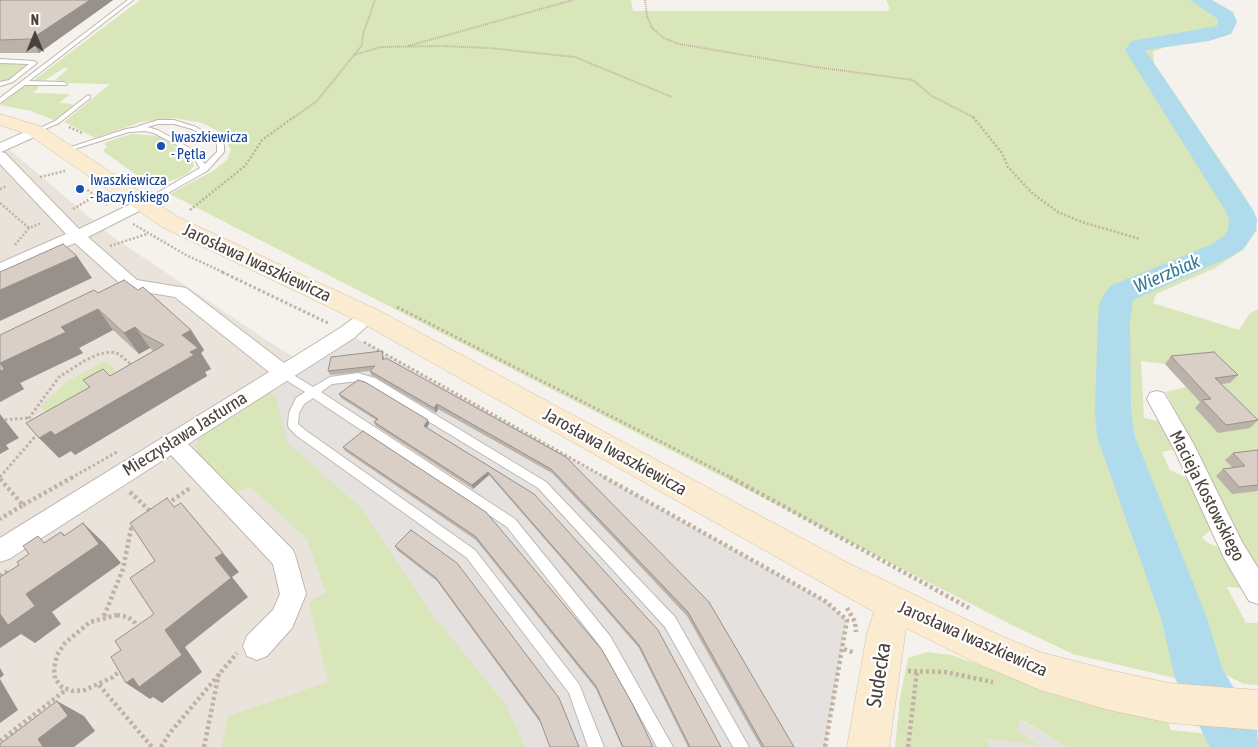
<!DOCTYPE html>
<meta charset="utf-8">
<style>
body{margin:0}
#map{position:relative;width:1258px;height:747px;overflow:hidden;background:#f5f1ed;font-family:"Asap Condensed",sans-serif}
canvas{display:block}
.north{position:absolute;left:10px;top:10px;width:50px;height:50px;-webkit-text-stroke:4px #fff;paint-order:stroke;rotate:0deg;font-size:14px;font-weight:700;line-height:20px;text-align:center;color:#49413a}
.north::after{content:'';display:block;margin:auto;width:18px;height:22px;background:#49413a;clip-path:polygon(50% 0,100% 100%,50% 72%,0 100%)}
</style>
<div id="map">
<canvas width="1258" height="747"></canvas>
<div class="north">N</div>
</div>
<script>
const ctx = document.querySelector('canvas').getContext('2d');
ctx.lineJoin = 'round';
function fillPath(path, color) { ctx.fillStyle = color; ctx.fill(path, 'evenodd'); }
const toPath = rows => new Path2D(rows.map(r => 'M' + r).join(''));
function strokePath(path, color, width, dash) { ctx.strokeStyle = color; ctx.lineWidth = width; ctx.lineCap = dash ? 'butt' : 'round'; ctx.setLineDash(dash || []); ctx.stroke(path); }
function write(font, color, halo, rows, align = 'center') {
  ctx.font = font + ' "Asap Condensed",sans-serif'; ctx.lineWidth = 4.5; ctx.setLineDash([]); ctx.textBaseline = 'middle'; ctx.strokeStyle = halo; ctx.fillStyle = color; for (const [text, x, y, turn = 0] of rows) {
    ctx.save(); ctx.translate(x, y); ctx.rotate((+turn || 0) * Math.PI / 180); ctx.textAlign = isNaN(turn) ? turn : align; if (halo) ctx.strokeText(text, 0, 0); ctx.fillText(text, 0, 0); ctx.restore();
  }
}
fillPath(toPath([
 [0,142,113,237,280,349,314,368,817,747,0,747]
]), '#e9e3db');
fillPath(toPath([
 [347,333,825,601,847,620,825,747,525,747,505,704,430,612,362,509,287,442,275,395,261,385],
 [1019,719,1067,747,989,747,986,739,1038,744,1017,731]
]), '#e5e1de');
fillPath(toPath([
 [140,0,631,0,633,11,887,11,890,8,886,0,1195,0,1212,8,1224,18,1222,25,1217,31,1135,44,1130,51,1227,198,1238,221,1230,237,1216,247,1140,277,1108,297,1101,416,1115,465,1196,667,1183,680,1073,654,1016,627,170,194,213,171,227,160,231,149,224,140,226,136,203,123,174,118,141,122,95,138,64,122,110,84,67,83,69,82,55,80,69,68,64,68,45,80,34,80],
 [1198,39,1203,41,1165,47,1153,52,1154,63,1247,200,1257,230,1243,250,1215,268,1156,294,1153,303,1239,330,1250,313,1258,309,1258,571,1246,553,1166,392,1186,387,1165,364,1141,361,1144,418,1159,421,1177,449,1162,452,1170,470,1186,478,1212,529,1202,537,1206,542,1222,549,1243,588,1227,587,1246,623,1258,623,1258,685,1244,684,1228,676,1216,665,1121,430,1126,297,1134,290,1201,266,1224,254,1244,240,1250,225,1242,205,1206,156,1139,52,1142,47,1147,45],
 [0,62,28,64,28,65,10,79,0,83],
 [35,84,39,87,33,93,70,94,59,103,72,104,74,107,56,121,31,111,0,105,20,88],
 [132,134,158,136,191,157,194,166,188,173,176,179,152,186,103,151,107,146,104,144,109,141],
 [106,361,122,377,49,415,40,407,69,380],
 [269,392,275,395,287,442,362,509,430,612,505,704,525,747,222,747,228,716,328,682,309,604,313,599,326,593,307,539,251,487,236,492,199,456,195,446,203,431,261,394],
 [927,652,951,655,1033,684,1166,718,1171,730,1258,739,1258,747,1067,747,1020,719,1017,731,1039,745,987,739,989,747,895,747,900,698,908,658]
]), '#d8e6b9');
fillPath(toPath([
 [1190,0,1212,0,1233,12,1237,22,1231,34,1209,41,1145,50,1253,210,1257,219,1256,230,1244,248,1230,257,1133,300,1130,320,1131,410,1135,437,1207,618,1222,668,1257,728,1258,747,1210,747,1183,695,1175,678,1161,618,1097,437,1095,410,1098,320,1099,305,1105,293,1110,286,1210,245,1224,236,1228,230,1229,219,1225,210,1125,50,1132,41,1217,26,1218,19,1190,0]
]), '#afdbec');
const lane = toPath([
 [128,0,133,0,29,81,64,82,67,84,66,85,25,85,0,103,0,98,128,0],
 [0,59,34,61,37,63,13,82,0,86,0,82,9,80,29,64,0,63,0,59],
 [88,95,90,96,90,98,59,123,38,132,33,131,55,121,88,95],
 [158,120,174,120,196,127,220,141,224,145,224,152,207,171,145,206,142,206,138,204,200,168,191,153,154,133,145,131,129,132,65,152,62,150,126,129,138,127,139,126,158,120],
 [158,124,174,124,192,129,216,143,217,145,217,152,205,164,195,151,158,130,147,127,158,124],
 [282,368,313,387,330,377,358,373,375,378,546,482,675,617,749,747,733,747,665,627,538,488,367,384,358,381,332,384,321,392,515,519,610,636,673,747,657,747,600,646,507,527,313,398,304,404,299,413,298,424,305,430,475,550,579,684,604,747,588,747,569,693,467,558,297,436,289,428,288,425,289,413,296,398,305,392,278,375,277,372,278,369,282,368]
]);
const street = toPath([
 [36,127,41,128,43,131,41,134,1,152,5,153,79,229,137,201,147,201,150,204,147,207,88,237,137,280,186,288,284,363,340,328,362,312,369,310,376,312,378,316,354,338,188,444,293,550,296,558,306,594,292,628,267,656,257,660,247,656,243,646,247,636,273,610,280,594,273,564,171,455,9,559,0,562,0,538,269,372,175,297,126,289,75,243,0,275,0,263,66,234,0,164,0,143,36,127],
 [1157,391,1164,393,1193,443,1242,542,1258,568,1258,604,1249,601,1224,558,1175,451,1147,399,1150,393,1157,391]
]);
const secondary = toPath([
 [0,114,43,127,178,217,378,310,848,563,999,635,1040,652,1105,669,1169,683,1258,690,1258,730,1169,723,1105,709,1040,690,974,662,906,628,889,747,847,747,867,633,874,612,360,322,162,227,29,135,0,125,0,114]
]);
strokePath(lane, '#c0b8af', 2);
strokePath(street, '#c0b8af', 2);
strokePath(secondary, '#d4c0a2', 1);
strokePath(toPath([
 [645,0,647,16,652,28,664,38,679,44,815,67,913,80,932,96,975,118],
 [408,46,573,0],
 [354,55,381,47,442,46,489,48,575,57,672,97],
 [293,118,317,101,362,45,363,34,375,0]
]), '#c1b2a2', 2, [1, 1]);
strokePath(toPath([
 [973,117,1002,153,1008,167,1032,193,1058,212,1082,222,1140,239],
 [69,127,82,133],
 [40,177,65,171],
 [81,185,107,205],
 [0,189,7,186],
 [0,203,29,228],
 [73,209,95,196],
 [190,210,245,166,262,140,294,117],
 [133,224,186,255,225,273],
 [15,245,29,228,42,223],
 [110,246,147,234]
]), '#c1b2a2', 2.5, [2, 2]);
strokePath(toPath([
 [222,272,330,324],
 [397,307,732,478],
 [364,342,606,478],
 [0,420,29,418],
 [31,423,29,418,59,377,84,361,99,354,111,352,119,354,133,366],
 [0,477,39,432],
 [71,478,117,452]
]), '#c1b2a2', 3, [2.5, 2.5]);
strokePath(toPath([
 [604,477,825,601,847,620,825,747],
 [730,477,969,608],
 [0,479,23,505,0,519],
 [130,492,152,513],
 [167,504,190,488],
 [23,505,73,477],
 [0,576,10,570],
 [847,608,855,622,856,632],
 [117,615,128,617,135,623,139,631,134,654,125,666,113,677,85,690,73,691,62,687,55,679,54,668,57,655,65,643,90,622,117,615],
 [104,616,123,569,131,529,136,526],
 [844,649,855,653],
 [908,671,945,672,993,682],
 [99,685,152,747],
 [0,741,67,689],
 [161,747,169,734,237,653],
 [204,747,219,673],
 [908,747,917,671]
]), '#c1b2a2', 4.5, [3, 3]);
fillPath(lane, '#fff');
fillPath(street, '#fff');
fillPath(secondary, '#fbebd1');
fillPath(toPath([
 [0,0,113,0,39,53,0,53],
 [98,293,191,330,204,350,201,353,211,369,205,372,207,376,75,455,71,451,59,458,90,388,83,380,110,376,153,351,150,348,139,354,113,330,79,348,83,353,20,383,24,389,0,402],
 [384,356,384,359,566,457,794,747,761,747,687,616,552,473,438,409,436,413,371,375,370,371,330,375,328,371],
 [1171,356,1238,375,1230,383,1221,384,1258,420,1250,428,1218,433,1195,408,1200,402,1165,364],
 [339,394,428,420,429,424,427,428,534,494,721,747,688,747,639,648,489,475,473,489,376,426,374,422,376,420,341,398],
 [343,447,486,512,653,747,622,747,596,689,476,540,345,451],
 [1258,450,1258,491,1232,494,1216,476,1223,469,1233,468,1225,460,1233,453],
 [411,530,559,698,539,721,437,581,397,550,395,546]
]), '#bbb2aa');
fillPath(toPath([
 [90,0,113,0,39,53,31,39],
 [77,256,92,278,0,321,0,290],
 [98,309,113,330,79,348,83,353,20,383,24,389,0,402,0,363,61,327],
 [135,327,150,348,139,354,124,333],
 [191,330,204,350,201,353,211,369,205,372,207,376,75,455,71,451,59,458,39,438,190,352,182,335],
 [437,404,438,409,436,413,434,408],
 [0,414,19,438,6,445,9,449,0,454],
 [428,420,429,424,425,430,424,426],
 [488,472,489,475,473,489,472,485],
 [181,503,239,572,232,577,248,597,185,647,202,672,162,703,153,697,150,699,126,683,133,678,165,630,215,558],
 [83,523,104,543,121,563,52,612,61,624,35,643,21,634,0,648,0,613,26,594,64,536,61,532,84,552],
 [0,668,4,675,0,678],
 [0,679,18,710,0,723],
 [57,701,84,716,95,731,74,747,43,747,38,739]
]), '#98918b');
const building = toPath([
 [0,0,90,0,31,39,0,40,0,0],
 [63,244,77,256,0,290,0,272,63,244],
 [124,280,138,290,143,287,191,330,182,335,198,348,190,352,194,355,55,435,51,431,39,438,26,423,90,387,83,380,103,369,110,376,164,345,143,334,135,327,124,333,98,309,61,327,66,332,0,363,0,335,94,290,98,293,124,280],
 [382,351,383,360,386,358,566,457,709,602,794,747,764,747,688,612,551,469,437,404,434,408,370,371,375,366,328,371,331,357,382,351],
 [1214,352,1238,375,1215,378,1258,420,1226,425,1202,400,1211,399,1171,356,1214,352],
 [0,363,4,369,0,371,0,363],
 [358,380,365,382,428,420,424,426,534,494,658,630,721,747,690,747,639,645,488,472,472,485,374,422,378,419,339,394,358,380],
 [363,431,486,512,602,650,633,705,653,747,623,747,596,686,475,536,343,447,363,431],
 [1258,450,1258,485,1239,487,1223,469,1245,466,1233,453,1258,450],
 [167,498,174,507,181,503,223,553,215,558,231,578,165,630,182,655,139,687,133,678,126,683,111,657,121,650,115,641,154,614,130,578,155,561,130,523,167,498],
 [83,523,99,544,26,594,35,606,8,625,0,614,0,577,19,565,17,562,29,554,23,546,38,536,44,543,61,532,64,536,83,523],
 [411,530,457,563,559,698,579,747,550,747,539,718,436,578,395,546,411,530],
 [57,701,68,716,38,739,43,747,0,747,0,744,57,701]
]);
fillPath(building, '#d9cfc6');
strokePath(building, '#98918b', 1);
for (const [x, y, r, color] of [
 [161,146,5,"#1a4fb4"],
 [80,189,5,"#1a4fb4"]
]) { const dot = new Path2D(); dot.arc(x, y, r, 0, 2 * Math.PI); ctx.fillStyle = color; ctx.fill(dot); strokePath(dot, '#fff', 2); }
write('15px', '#164399', '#fff', [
 ["Iwaszkiewicza",171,137],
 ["- Pętla",171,154],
 ["Iwaszkiewicza",90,180],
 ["- Baczyńskiego",90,197]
], 'left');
write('18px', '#49413a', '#fff', [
 ["Jarosława Iwaszkiewicza",257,263,25],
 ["Mieczysława Jasturna",185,434,-32],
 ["Jarosława Iwaszkiewicza",615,452,29],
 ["Macieja Kostowskiego",1207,496,63],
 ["Jarosława Iwaszkiewicza",973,639,24]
]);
write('italic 19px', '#347a97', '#fff', [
 ["Wierzbiak",1167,274,-23]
]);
write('21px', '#49413a', '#fff', [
 ["Sudecka",879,675,-81]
]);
</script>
